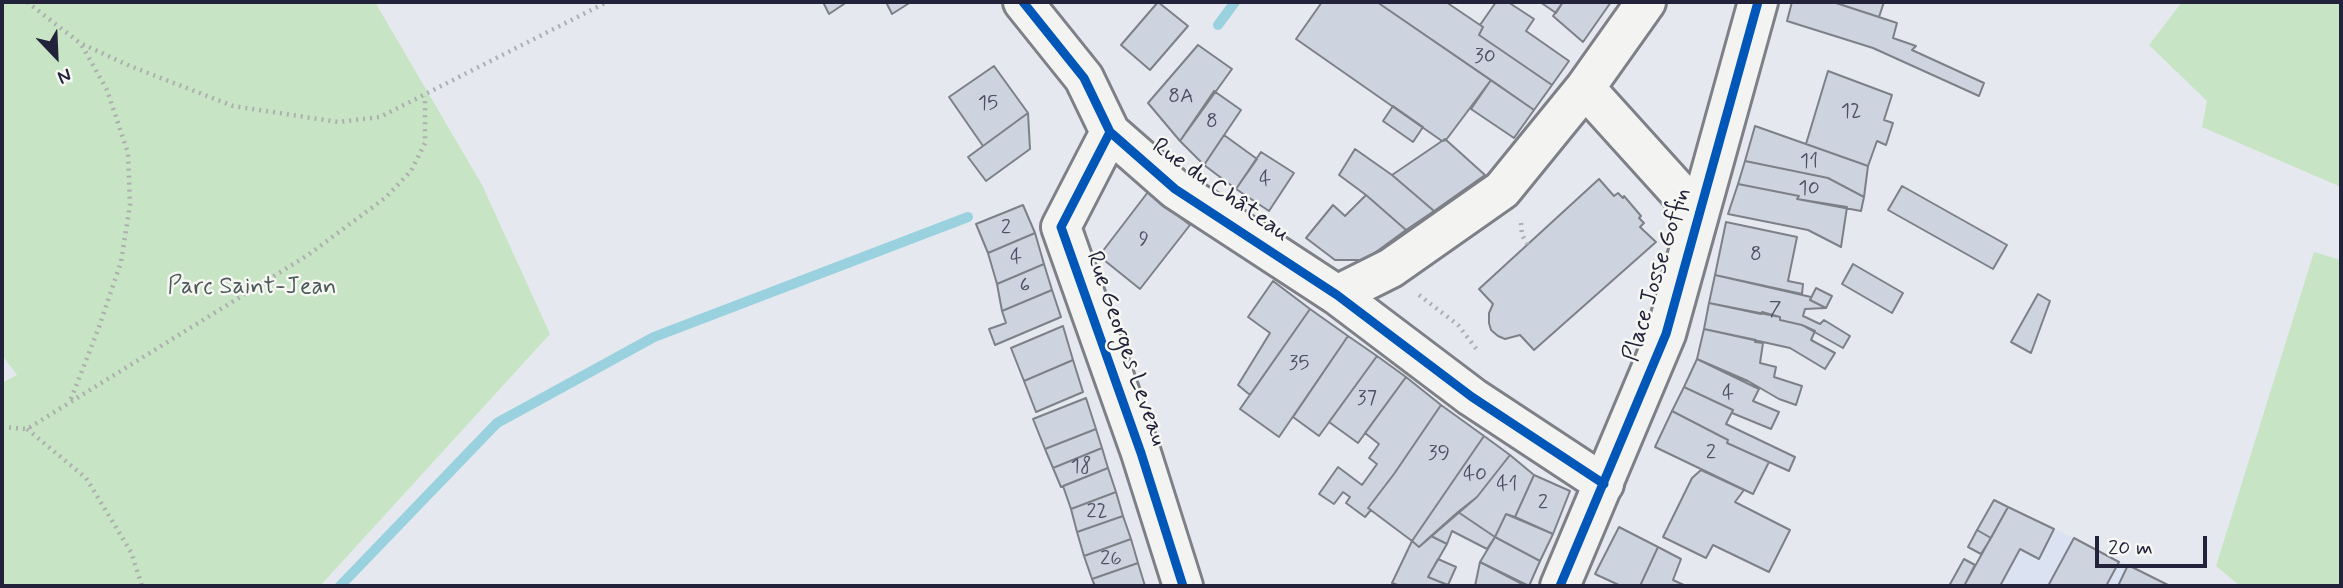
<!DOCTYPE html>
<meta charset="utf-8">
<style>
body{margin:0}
#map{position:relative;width:2343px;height:588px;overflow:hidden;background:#e5e9ef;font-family:Mynerve,sans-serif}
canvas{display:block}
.frame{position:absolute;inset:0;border:4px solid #22223b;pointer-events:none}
.north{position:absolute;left:21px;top:21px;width:70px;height:70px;-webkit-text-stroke:5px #f6f6f2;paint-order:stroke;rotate:157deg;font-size:19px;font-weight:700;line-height:28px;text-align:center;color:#22223b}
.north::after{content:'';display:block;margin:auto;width:24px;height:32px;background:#22223b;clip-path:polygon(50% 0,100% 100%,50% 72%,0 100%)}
.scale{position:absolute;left:2095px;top:536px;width:112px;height:32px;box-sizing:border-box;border:4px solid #22223b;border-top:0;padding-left:9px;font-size:21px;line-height:24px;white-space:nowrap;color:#22223b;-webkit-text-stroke:5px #f6f6f2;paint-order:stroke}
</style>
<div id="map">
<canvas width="2343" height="588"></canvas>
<div class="frame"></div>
<div class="north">N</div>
<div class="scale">20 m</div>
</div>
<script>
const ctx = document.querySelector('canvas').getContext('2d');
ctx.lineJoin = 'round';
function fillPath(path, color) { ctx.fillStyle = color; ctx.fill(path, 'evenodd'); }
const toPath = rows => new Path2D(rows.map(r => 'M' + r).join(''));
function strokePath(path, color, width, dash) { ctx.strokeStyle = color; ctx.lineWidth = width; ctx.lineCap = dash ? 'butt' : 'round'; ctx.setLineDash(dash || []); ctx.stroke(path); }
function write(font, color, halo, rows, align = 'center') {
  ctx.font = font + ' Mynerve,sans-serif'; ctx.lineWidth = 5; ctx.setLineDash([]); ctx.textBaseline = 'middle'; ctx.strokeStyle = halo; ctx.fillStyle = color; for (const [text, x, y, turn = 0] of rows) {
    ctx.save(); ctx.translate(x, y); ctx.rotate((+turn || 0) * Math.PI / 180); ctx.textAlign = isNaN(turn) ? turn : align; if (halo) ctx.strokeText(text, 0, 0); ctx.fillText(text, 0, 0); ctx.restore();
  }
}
fillPath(toPath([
 [2008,507,2074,538,2170,586,1965,586]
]), '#dbe3f2');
fillPath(toPath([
 [2,2,375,2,482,185,550,334,320,586,2,586,2,383,17,375,2,355],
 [2182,2,2341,2,2341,187,2202,127,2207,101,2149,45],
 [2314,252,2341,260,2341,586,2240,586,2216,566]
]), '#c7e4c4');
strokePath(toPath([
 [1218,25,1235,2],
 [340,586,497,423,654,337,968,217]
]), '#99d1de', 10);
const building = toPath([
 [823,2,847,2,829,14,823,2],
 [886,2,911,2,892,14,886,2],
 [1158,2,1188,26,1150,70,1121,45,1158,2],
 [1322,2,1377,2,1491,80,1446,140,1442,141,1296,39,1322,2],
 [1377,2,1446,2,1483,27,1479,35,1552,85,1534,110,1377,2],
 [1496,2,1508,2,1534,19,1526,31,1569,61,1552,85,1479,35,1483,27,1480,25,1496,2],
 [1540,2,1563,2,1556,13,1540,2],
 [1563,2,1611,2,1583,42,1553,16,1563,2],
 [1792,2,1833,2,1897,23,1893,38,1916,46,1912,50,1984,83,1979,96,1873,48,1787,21,1792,2],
 [1833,2,1884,2,1879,17,1833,2],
 [1198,45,1232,69,1180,141,1148,103,1198,45],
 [994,66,1028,113,983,146,949,97,994,66],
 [1828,71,1892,95,1884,120,1893,123,1886,145,1877,141,1868,166,1806,144,1828,71],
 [1491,80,1534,110,1514,138,1471,109,1491,80],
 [1214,91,1241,110,1204,165,1180,141,1214,91],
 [1393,106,1423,127,1413,142,1383,121,1393,106],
 [1028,113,1030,149,986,181,968,157,1028,113],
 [1755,126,1868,166,1864,197,1828,178,1745,161,1755,126],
 [1224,135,1257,159,1236,189,1204,165,1224,135],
 [1445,139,1485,175,1434,211,1392,175,1445,139],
 [1355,149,1392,175,1434,211,1406,230,1366,195,1339,175,1355,149],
 [1261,152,1294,173,1269,211,1236,189,1261,152],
 [1745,161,1828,178,1864,197,1861,211,1797,199,1799,196,1738,184,1745,161],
 [1599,179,1614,196,1618,193,1623,198,1624,196,1641,216,1639,218,1644,223,1640,227,1656,242,1534,350,1520,335,1505,339,1498,336,1491,330,1489,323,1489,313,1493,304,1479,289,1599,179],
 [1738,184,1799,196,1797,199,1847,207,1841,247,1808,230,1728,214,1738,184],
 [1902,186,2007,245,1993,269,1888,210,1902,186],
 [1148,192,1190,225,1140,289,1099,256,1148,192],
 [1366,195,1406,230,1365,260,1335,260,1306,238,1333,205,1345,216,1366,195],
 [1023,205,1035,233,988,253,976,224,1023,205],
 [1726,222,1797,237,1788,281,1803,284,1802,294,1715,275,1726,222],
 [1035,233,1044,264,997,284,988,253,1035,233],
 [1044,264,1052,290,1002,311,997,284,1044,264],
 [1853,264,1903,293,1892,313,1842,284,1853,264],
 [1715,275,1811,297,1810,300,1826,308,1805,309,1803,316,1820,324,1824,320,1850,336,1843,348,1802,325,1780,320,1780,317,1709,303,1715,275],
 [1273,281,1310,309,1250,395,1238,385,1270,333,1248,317,1273,281],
 [1816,288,1832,296,1826,308,1810,300,1816,288],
 [1052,290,1061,317,995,345,989,329,1006,323,1002,311,1052,290],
 [2038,294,2050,301,2031,353,2011,342,2038,294],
 [1709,303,1761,314,1762,312,1780,317,1780,320,1802,325,1815,331,1811,340,1835,353,1825,369,1790,348,1704,329,1709,303],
 [1310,309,1348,336,1279,437,1240,409,1310,309],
 [1063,326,1073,360,1024,381,1011,348,1063,326],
 [1704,329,1756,340,1755,342,1763,343,1760,363,1776,367,1774,377,1802,386,1796,405,1779,399,1748,381,1697,359,1704,329],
 [1348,336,1377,356,1319,436,1293,417,1348,336],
 [1377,356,1406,377,1358,443,1329,422,1377,356],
 [1697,359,1759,389,1753,401,1779,412,1771,429,1732,413,1733,410,1684,387,1697,359],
 [1073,360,1083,392,1036,412,1024,381,1073,360],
 [1406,377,1441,405,1394,474,1368,508,1371,510,1365,517,1346,503,1350,497,1343,492,1334,504,1319,494,1338,467,1362,485,1377,464,1369,458,1379,444,1365,433,1406,377],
 [1684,387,1733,410,1726,424,1795,457,1789,471,1727,443,1728,440,1672,411,1684,387],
 [1086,398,1096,429,1045,449,1033,419,1086,398],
 [1441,405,1484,436,1412,541,1368,508,1394,474,1441,405],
 [1672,411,1728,440,1727,443,1769,462,1753,494,1655,447,1672,411],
 [1096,429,1102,448,1053,468,1045,449,1096,429],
 [1484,436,1510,455,1477,497,1419,547,1412,541,1484,436],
 [1102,448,1108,468,1061,487,1053,468,1102,448],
 [1510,455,1534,475,1515,517,1506,514,1495,537,1458,512,1477,497,1510,455],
 [1108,468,1116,492,1071,509,1063,486,1108,468],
 [1701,470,1744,490,1735,502,1790,530,1769,572,1713,545,1706,558,1663,537,1692,478,1701,470],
 [1534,475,1570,491,1553,534,1515,517,1534,475],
 [1116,492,1123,516,1077,532,1071,509,1116,492],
 [1994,500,2008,507,1991,538,1977,530,1994,500],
 [2008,507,2054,529,2039,559,2020,549,2000,586,1964,586,2008,507],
 [1458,512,1495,537,1487,549,1452,531,1447,544,1431,536,1458,512],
 [1506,514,1553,534,1540,561,1495,537,1506,514],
 [1123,516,1131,539,1084,556,1077,532,1123,516],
 [1619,527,1658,547,1640,586,1621,586,1595,574,1619,527],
 [1977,530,1991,538,1981,554,1968,547,1977,530],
 [1431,536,1447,544,1428,577,1450,586,1400,586,1392,583,1412,541,1419,547,1431,536],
 [1495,537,1540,561,1529,586,1480,562,1495,537],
 [2074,538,2119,562,2106,586,2048,586,2074,538],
 [1131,539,1138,563,1092,579,1084,556,1131,539],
 [1658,547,1681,559,1673,580,1686,586,1640,586,1658,547],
 [1438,559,1456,567,1448,585,1428,577,1438,559],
 [1964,559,1975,565,1964,586,1949,586,1964,559],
 [1480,562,1526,586,1475,586,1480,562],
 [1138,563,1145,586,1095,586,1092,579,1138,563],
 [2128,565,2170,586,2118,586,2128,565]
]);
fillPath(building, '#cdd3df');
strokePath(building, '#7e8088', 2);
const minor = toPath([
 [1023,2,1084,78,1110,132,1175,189,1337,295,1472,397,1604,484],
 [1585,88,1698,213],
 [1110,132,1061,227,1141,453,1183,586],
 [1337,295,1391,268,1502,190,1585,88,1646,2]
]);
const tertiary = toPath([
 [1560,586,1666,334,1758,2]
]);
strokePath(minor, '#7e8088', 44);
strokePath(tertiary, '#7e8088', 44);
strokePath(toPath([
 [27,2,80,43,130,66,233,106,338,122,380,117,607,2],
 [1521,223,1522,235,1528,245],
 [1419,295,1458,325,1478,351],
 [71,399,99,327,121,262,130,205,128,153,107,90,81,44],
 [2,427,27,429,308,255,385,198,411,171,425,143,425,96],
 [27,429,86,478,131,552,142,586]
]), '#aeaeb1', 4.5, [2, 5]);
strokePath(minor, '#f3f3f2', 38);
strokePath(tertiary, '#f3f3f2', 38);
strokePath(toPath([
 [1023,2,1084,78,1110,132,1175,189,1337,295,1472,397,1604,484],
 [1110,132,1061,227,1141,453,1183,586],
 [1560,586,1666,334,1758,2]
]), '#0057b8', 9);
write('21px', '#4e5066', null, [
 ["30",1485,58],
 ["8A",1181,98],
 ["15",988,105],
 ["12",1851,113],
 ["8",1212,123],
 ["11",1809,163],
 ["4",1265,181],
 ["10",1809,190],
 ["2",1006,229],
 ["9",1144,241],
 ["8",1756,256],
 ["4",1016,259],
 ["6",1025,287],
 ["7",1775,311],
 ["35",1299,365],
 ["4",1728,395],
 ["37",1367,400],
 ["2",1711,454],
 ["39",1439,455],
 ["18",1081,468],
 ["40",1475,476],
 ["41",1507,486],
 ["2",1543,504],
 ["22",1097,513],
 ["26",1111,560]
]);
write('24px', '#22223b', '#f6f6f2', [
 ["Rue du Château",1220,191,35],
 ["Place Josse Goffin",1658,275,-73],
 ["Rue Georges Leveau",1125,349,71]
]);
write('24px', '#4c5b5a', '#f6f6f2', [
 ["Parc Saint-Jean",252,288]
]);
</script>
